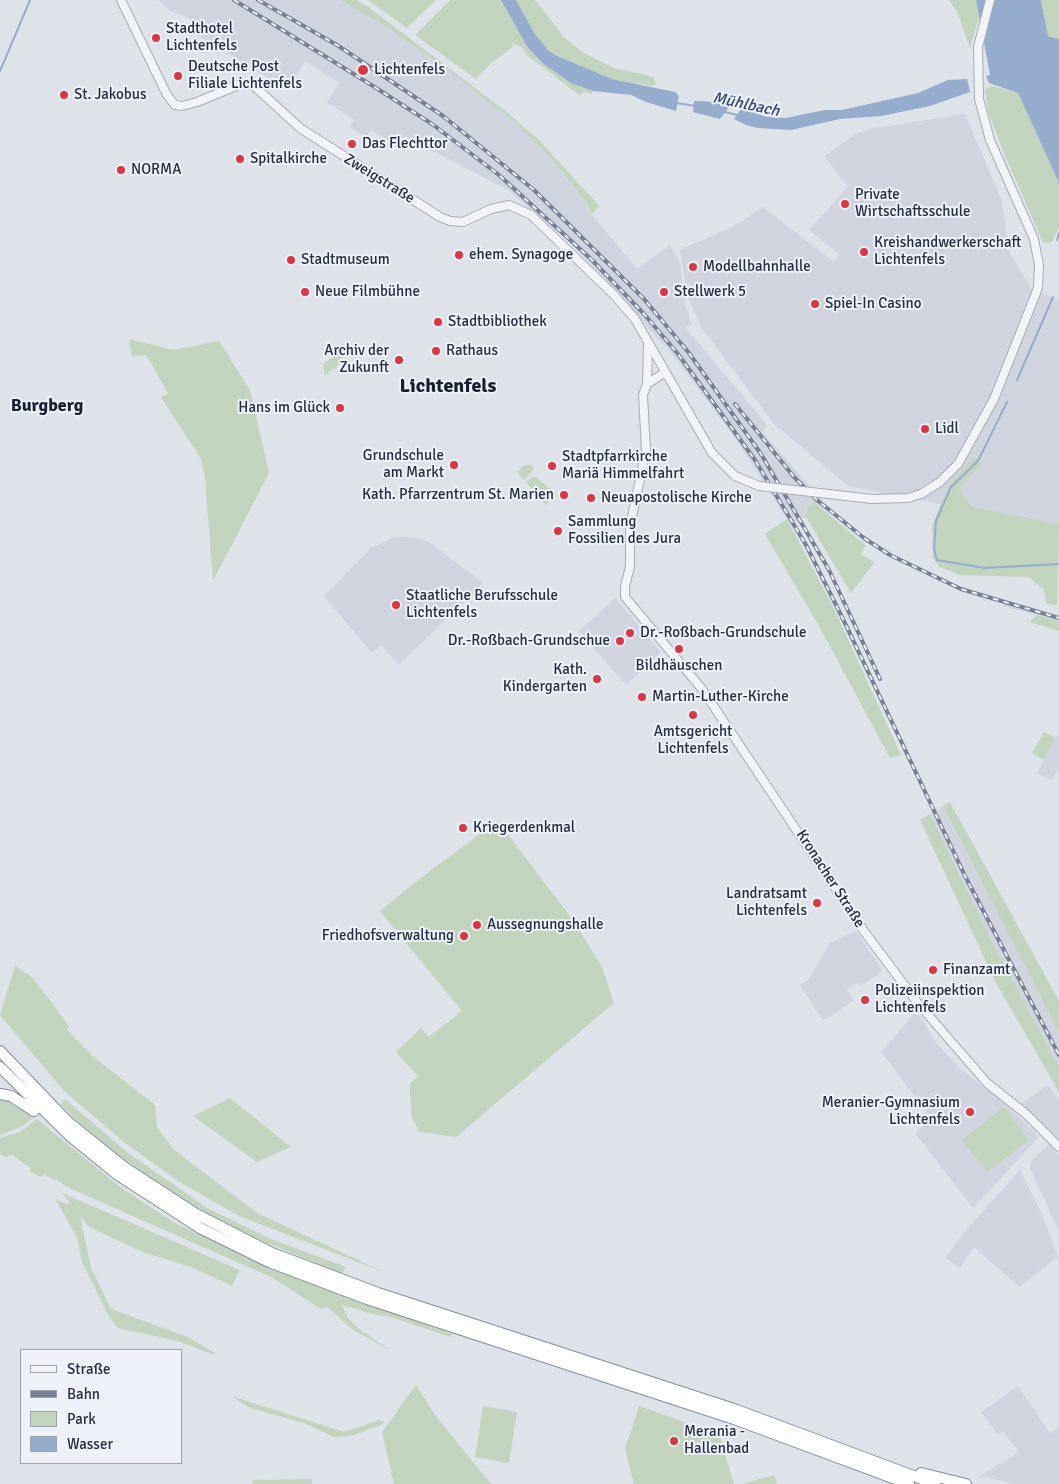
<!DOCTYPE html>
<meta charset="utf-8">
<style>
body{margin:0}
#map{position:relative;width:1059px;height:1484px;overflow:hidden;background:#dee2e9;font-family:Signika,sans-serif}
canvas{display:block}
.legend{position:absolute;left:20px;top:1349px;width:162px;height:115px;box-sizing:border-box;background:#eef1f7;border:1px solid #9ea3af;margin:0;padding:6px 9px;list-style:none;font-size:15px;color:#252e42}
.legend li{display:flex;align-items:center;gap:10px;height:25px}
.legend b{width:25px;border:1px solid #9ea3af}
</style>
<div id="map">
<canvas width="1059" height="1484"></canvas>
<ul class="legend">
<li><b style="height:6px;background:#f1f3f7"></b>Straße</li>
<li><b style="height:6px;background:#767f94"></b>Bahn</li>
<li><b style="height:14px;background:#c2d4be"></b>Park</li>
<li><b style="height:14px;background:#95accd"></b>Wasser</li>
</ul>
</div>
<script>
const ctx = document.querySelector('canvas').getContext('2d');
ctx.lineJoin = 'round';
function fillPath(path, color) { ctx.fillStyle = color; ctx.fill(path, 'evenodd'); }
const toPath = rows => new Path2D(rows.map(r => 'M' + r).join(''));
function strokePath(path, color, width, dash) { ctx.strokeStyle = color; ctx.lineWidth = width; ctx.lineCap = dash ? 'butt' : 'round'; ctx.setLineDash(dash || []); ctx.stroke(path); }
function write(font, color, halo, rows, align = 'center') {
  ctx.font = font + ' Signika,sans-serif'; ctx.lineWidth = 4; ctx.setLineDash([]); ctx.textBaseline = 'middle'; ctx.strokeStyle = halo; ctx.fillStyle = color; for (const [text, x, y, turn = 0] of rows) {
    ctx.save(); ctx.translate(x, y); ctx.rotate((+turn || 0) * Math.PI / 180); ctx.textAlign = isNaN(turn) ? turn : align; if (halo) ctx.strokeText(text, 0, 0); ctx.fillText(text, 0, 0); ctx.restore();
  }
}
fillPath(toPath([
 [158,0,340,0,388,28,452,73,517,124,551,158,580,194,589,211,637,269,670,245,680,263,686,307,692,325,685,327,759,415,767,426,762,432,823,501,819,506,812,501,807,508,806,517,790,524,735,438,673,355,569,241,508,190,406,137,402,137,396,145,371,130,366,138,350,127,354,120,327,102,339,83,305,61,287,90,198,35,201,30,184,15,170,11],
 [965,114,1002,201,1009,252,1031,288,1059,300,1059,528,848,486,774,424,702,328,688,298,680,250,736,225,763,207,834,262,839,254,809,230,848,187,824,156,856,134,869,129],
 [394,537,410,537,428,541,483,583,399,665,381,645,372,653,324,596,371,548],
 [615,598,661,652,626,685,579,631],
 [1005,600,1059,615,1059,621,1003,606],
 [1059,733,1059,768,1052,781,1037,773],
 [943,806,1059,1033,1059,1067,992,942,930,814],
 [856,931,883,971,860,986,858,983,847,990,853,1001,823,1021,800,985,808,980,830,943],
 [914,1014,920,1016,935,1041,957,1066,1008,1106,1039,1137,973,1208,915,1133,932,1119,881,1052],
 [1048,1085,1059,1101,1059,1140,1021,1104],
 [1049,1144,1059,1156,1059,1232,1030,1168,1031,1161],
 [1020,1170,1042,1214,1058,1257,1019,1287,974,1247,960,1268,945,1258,967,1229],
 [1018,1386,1050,1433,1059,1427,1059,1484,1015,1484,980,1476,1019,1452,1003,1432,998,1434,981,1412]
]), '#d0d4de');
fillPath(toPath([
 [340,0,356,0,367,6,504,110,539,140,599,206,592,214,580,194,551,158,517,124,452,73,388,28],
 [368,0,436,0,407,28],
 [450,0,501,0,528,48,536,56,571,83,591,88,592,94,584,92,580,95,575,92,527,55,522,47,512,43,513,47,491,63,476,79,415,35],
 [516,0,535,0,564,37,582,52,614,68,650,76,654,78,656,84,652,86,612,79,555,55,548,50,535,34],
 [949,0,976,0,979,16,970,48,958,14],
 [1041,0,1059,0,1059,39,1048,36],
 [992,86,1018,93,1059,183,1059,227,1052,242,1043,243,1004,153,988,112,985,89],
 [129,339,174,350,219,341,250,390,269,473,213,581,205,478,201,459,161,397,168,393,146,355,132,357],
 [343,350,345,353,335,370,333,368,325,376,323,364],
 [974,457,982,463,959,489,962,496,972,507,1059,524,1057,605,1046,604,1044,590,1029,577,960,575,939,567,933,557,932,525,949,485],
 [525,465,531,465,534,469,524,480,517,472],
 [533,477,536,477,556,494,546,505,526,482],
 [813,501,866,546,860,554,875,562,851,593,806,517,807,508],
 [787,519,835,611,901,755,890,758,819,626,765,534],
 [1036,615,1059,621,1059,631,1030,622],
 [1044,732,1056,738,1044,760,1032,753],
 [950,802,1059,1001,1059,1033,943,806],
 [930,814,992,942,1059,1067,1059,1092,996,983,920,820],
 [498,821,575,923,602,967,614,1003,456,1137,419,1132,411,1115,410,1084,418,1076,396,1052,421,1028,429,1037,462,1011,380,911,427,873],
 [15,966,32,977,69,1026,67,1030,95,1058,155,1105,157,1127,173,1149,257,1213,386,1273,239,1216,178,1181,124,1142,64,1091,0,1015],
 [0,1097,14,1101,34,1117,23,1126,0,1135],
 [230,1098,291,1147,257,1162,193,1116],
 [65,1099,128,1153,209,1209,271,1239,346,1267,342,1274,238,1231,170,1192,118,1155,76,1120,61,1104],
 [1004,1107,1029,1140,987,1172,962,1140],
 [37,1119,120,1187,173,1222,290,1276,452,1334,451,1337,388,1316,376,1315,342,1305,349,1319,358,1328,392,1352,352,1329,327,1307,320,1309,273,1278,67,1187,56,1179,56,1181,44,1174,41,1177,37,1175,30,1172,30,1168,13,1155,5,1157,0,1154,0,1138,20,1132],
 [62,1193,240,1270,232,1286,191,1267,145,1253,89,1227,80,1216,91,1268,111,1309,188,1337,215,1353,214,1355,178,1341,118,1328,109,1317,82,1262,77,1238,56,1200,71,1205],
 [416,1385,438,1419,491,1484,394,1484,382,1432],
 [231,1396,344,1432,379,1420,385,1422,381,1425,351,1436,334,1437,304,1423,250,1408],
 [483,1406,517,1412,509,1463,475,1457],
 [639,1406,719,1434,734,1484,634,1484,625,1449],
 [774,1475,777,1484,742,1484],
 [312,1479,312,1484,254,1484,252,1482,253,1480]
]), '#c2d4be');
fillPath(toPath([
 [501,0,516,0,535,34,548,50,555,55,612,79,675,92,679,96,676,111,646,102,631,95,593,91,571,83,545,65,528,48],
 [976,0,1041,0,1048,36,1059,39,1059,183,1018,93,989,83,986,76,990,75],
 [967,79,970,92,930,106,881,116,840,119,791,130,758,128,746,125,734,119,741,109,767,117,785,118,825,110,842,110,918,93,948,80],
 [694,101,717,102,729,107,720,119,693,112]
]), '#95accd');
strokePath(toPath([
 [0,71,30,0],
 [676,103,696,106],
 [725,112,737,115],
 [1057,240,1059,233],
 [1017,380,1053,297],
 [1007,402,978,461,951,487,936,521,934,549,937,560,985,568,1059,564]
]), '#95accd', 2);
const tertiary = toPath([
 [121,0,167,95,175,105,182,106,197,102,241,84,253,85,300,128,440,217,450,221,463,222,491,209,509,205,531,215,613,294,635,319,712,453,735,476],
 [664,373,647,384,643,395,646,451,630,526,630,567,625,586,625,597,702,689,866,934,917,1002,987,1083,1026,1114,1059,1147],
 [647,384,648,343],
 [872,499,908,498,921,494,940,482,958,464,994,399,1038,288,1039,265,1034,239,990,140,979,99,978,47,990,0]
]);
const trunk = toPath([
 [0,1051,68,1122,124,1167,196,1214,272,1253,378,1293,737,1410,935,1484],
 [0,1067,70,1136,118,1175,200,1228,269,1262,367,1299,734,1419,909,1484],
 [0,1094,11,1096,34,1111],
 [921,1473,966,1484]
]);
strokePath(tertiary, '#a6acb7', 10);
strokePath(trunk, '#848da1', 12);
strokePath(tertiary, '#f1f3f7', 8);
strokePath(trunk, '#fff', 10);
const rail = toPath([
 [234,0,373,86,432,124,499,175,592,260,644,314,678,354,755,460,806,545,843,619,966,878,1059,1055],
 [258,0,337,45,443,116,534,190,644,299,689,353,761,454,829,570,880,679],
 [735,404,794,477,817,500,864,538,890,555,961,589,1059,618]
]);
strokePath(rail, '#767f94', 4);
strokePath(rail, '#eef1f7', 2, [5.5]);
const tertiaryBridge = toPath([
 [735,476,759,486,872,499]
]);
strokePath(tertiaryBridge, '#a6acb7', 10, []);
strokePath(tertiaryBridge, '#f1f3f7', 8);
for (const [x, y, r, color] of [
 [156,38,5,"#dc3642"],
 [363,70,6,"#dc3642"],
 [178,76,5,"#dc3642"],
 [64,95,5,"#dc3642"],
 [352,144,5,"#dc3642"],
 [240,159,5,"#dc3642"],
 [121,170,5,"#dc3642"],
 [845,204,5,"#dc3642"],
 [864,252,5,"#dc3642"],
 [459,255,5,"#dc3642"],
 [291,260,5,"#dc3642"],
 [693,267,5,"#dc3642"],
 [305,292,5,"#dc3642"],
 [664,292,5,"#dc3642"],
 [815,304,5,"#dc3642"],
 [438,322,5,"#dc3642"],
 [436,351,5,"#dc3642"],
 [399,360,5,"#dc3642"],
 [340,408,5,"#dc3642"],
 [925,429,5,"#dc3642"],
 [454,465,5,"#dc3642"],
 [552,466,5,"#dc3642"],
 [564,495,5,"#dc3642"],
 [591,498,5,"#dc3642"],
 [558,531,5,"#dc3642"],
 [396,605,5,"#dc3642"],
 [630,633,5,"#dc3642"],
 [620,641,5,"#dc3642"],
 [679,649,5,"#dc3642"],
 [597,679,5,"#dc3642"],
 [642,697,5,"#dc3642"],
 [693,715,5,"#dc3642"],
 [463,828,5,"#dc3642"],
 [817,903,5,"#dc3642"],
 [477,925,5,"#dc3642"],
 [464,936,5,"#dc3642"],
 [933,970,5,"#dc3642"],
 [865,1000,5,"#dc3642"],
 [970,1112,5,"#dc3642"],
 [674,1441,5,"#dc3642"]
]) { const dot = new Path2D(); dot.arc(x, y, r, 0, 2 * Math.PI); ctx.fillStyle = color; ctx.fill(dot); strokePath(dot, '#eef1f7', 2); }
write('15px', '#252e42', '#eef1f7', [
 ["Stadthotel",166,29],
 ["Lichtenfels",166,46],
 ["Deutsche Post",188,67],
 ["Filiale Lichtenfels",188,84],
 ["Lichtenfels",374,70],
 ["St. Jakobus",74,95],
 ["Das Flechttor",362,144],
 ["Spitalkirche",250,159],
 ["NORMA",131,170],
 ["Private",855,195],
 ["Wirtschaftsschule",855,212],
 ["Kreishandwerkerschaft",874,243],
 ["Lichtenfels",874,260],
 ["ehem. Synagoge",469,255],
 ["Stadtmuseum",301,260],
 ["Modellbahnhalle",703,267],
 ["Neue Filmbühne",315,292],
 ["Stellwerk 5",674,292],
 ["Spiel-In Casino",825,304],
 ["Stadtbibliothek",448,322],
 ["Archiv der",389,351,"right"],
 ["Zukunft",389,368,"right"],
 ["Rathaus",446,351],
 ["Hans im Glück",330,408,"right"],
 ["Lidl",935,429],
 ["Grundschule",444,456,"right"],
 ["am Markt",444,473,"right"],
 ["Stadtpfarrkirche",562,457],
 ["Mariä Himmelfahrt",562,474],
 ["Kath. Pfarrzentrum St. Marien",554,495,"right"],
 ["Neuapostolische Kirche",601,498],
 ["Sammlung",568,522],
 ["Fossilien des Jura",568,539],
 ["Staatliche Berufsschule",406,596],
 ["Lichtenfels",406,613],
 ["Dr.-Roßbach-Grundschule",640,633],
 ["Dr.-Roßbach-Grundschue",610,641,"right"],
 ["Bildhäuschen",679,666,"center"],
 ["Kath.",587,670,"right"],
 ["Kindergarten",587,687,"right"],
 ["Martin-Luther-Kirche",652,697],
 ["Amtsgericht",693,732,"center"],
 ["Lichtenfels",693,749,"center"],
 ["Kriegerdenkmal",473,828],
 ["Landratsamt",807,894,"right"],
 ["Lichtenfels",807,911,"right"],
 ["Aussegnungshalle",487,925],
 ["Friedhofsverwaltung",454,936,"right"],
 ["Finanzamt",943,970],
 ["Polizeiinspektion",875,991],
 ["Lichtenfels",875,1008],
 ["Meranier-Gymnasium",960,1103,"right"],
 ["Lichtenfels",960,1120,"right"],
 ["Merania -",684,1432],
 ["Hallenbad",684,1449]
], 'left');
write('15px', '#252e42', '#eef1f7', [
 ["Zweigstraße",379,179,32],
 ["Kronacher Straße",830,879,57]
]);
write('italic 16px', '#2c497a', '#eef1f7', [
 ["Mühlbach",746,105,12]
]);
write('bold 18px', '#181f32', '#eef1f7', [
 ["Burgberg",47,406]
]);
write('bold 20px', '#181f32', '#eef1f7', [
 ["Lichtenfels",448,387]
]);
</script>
